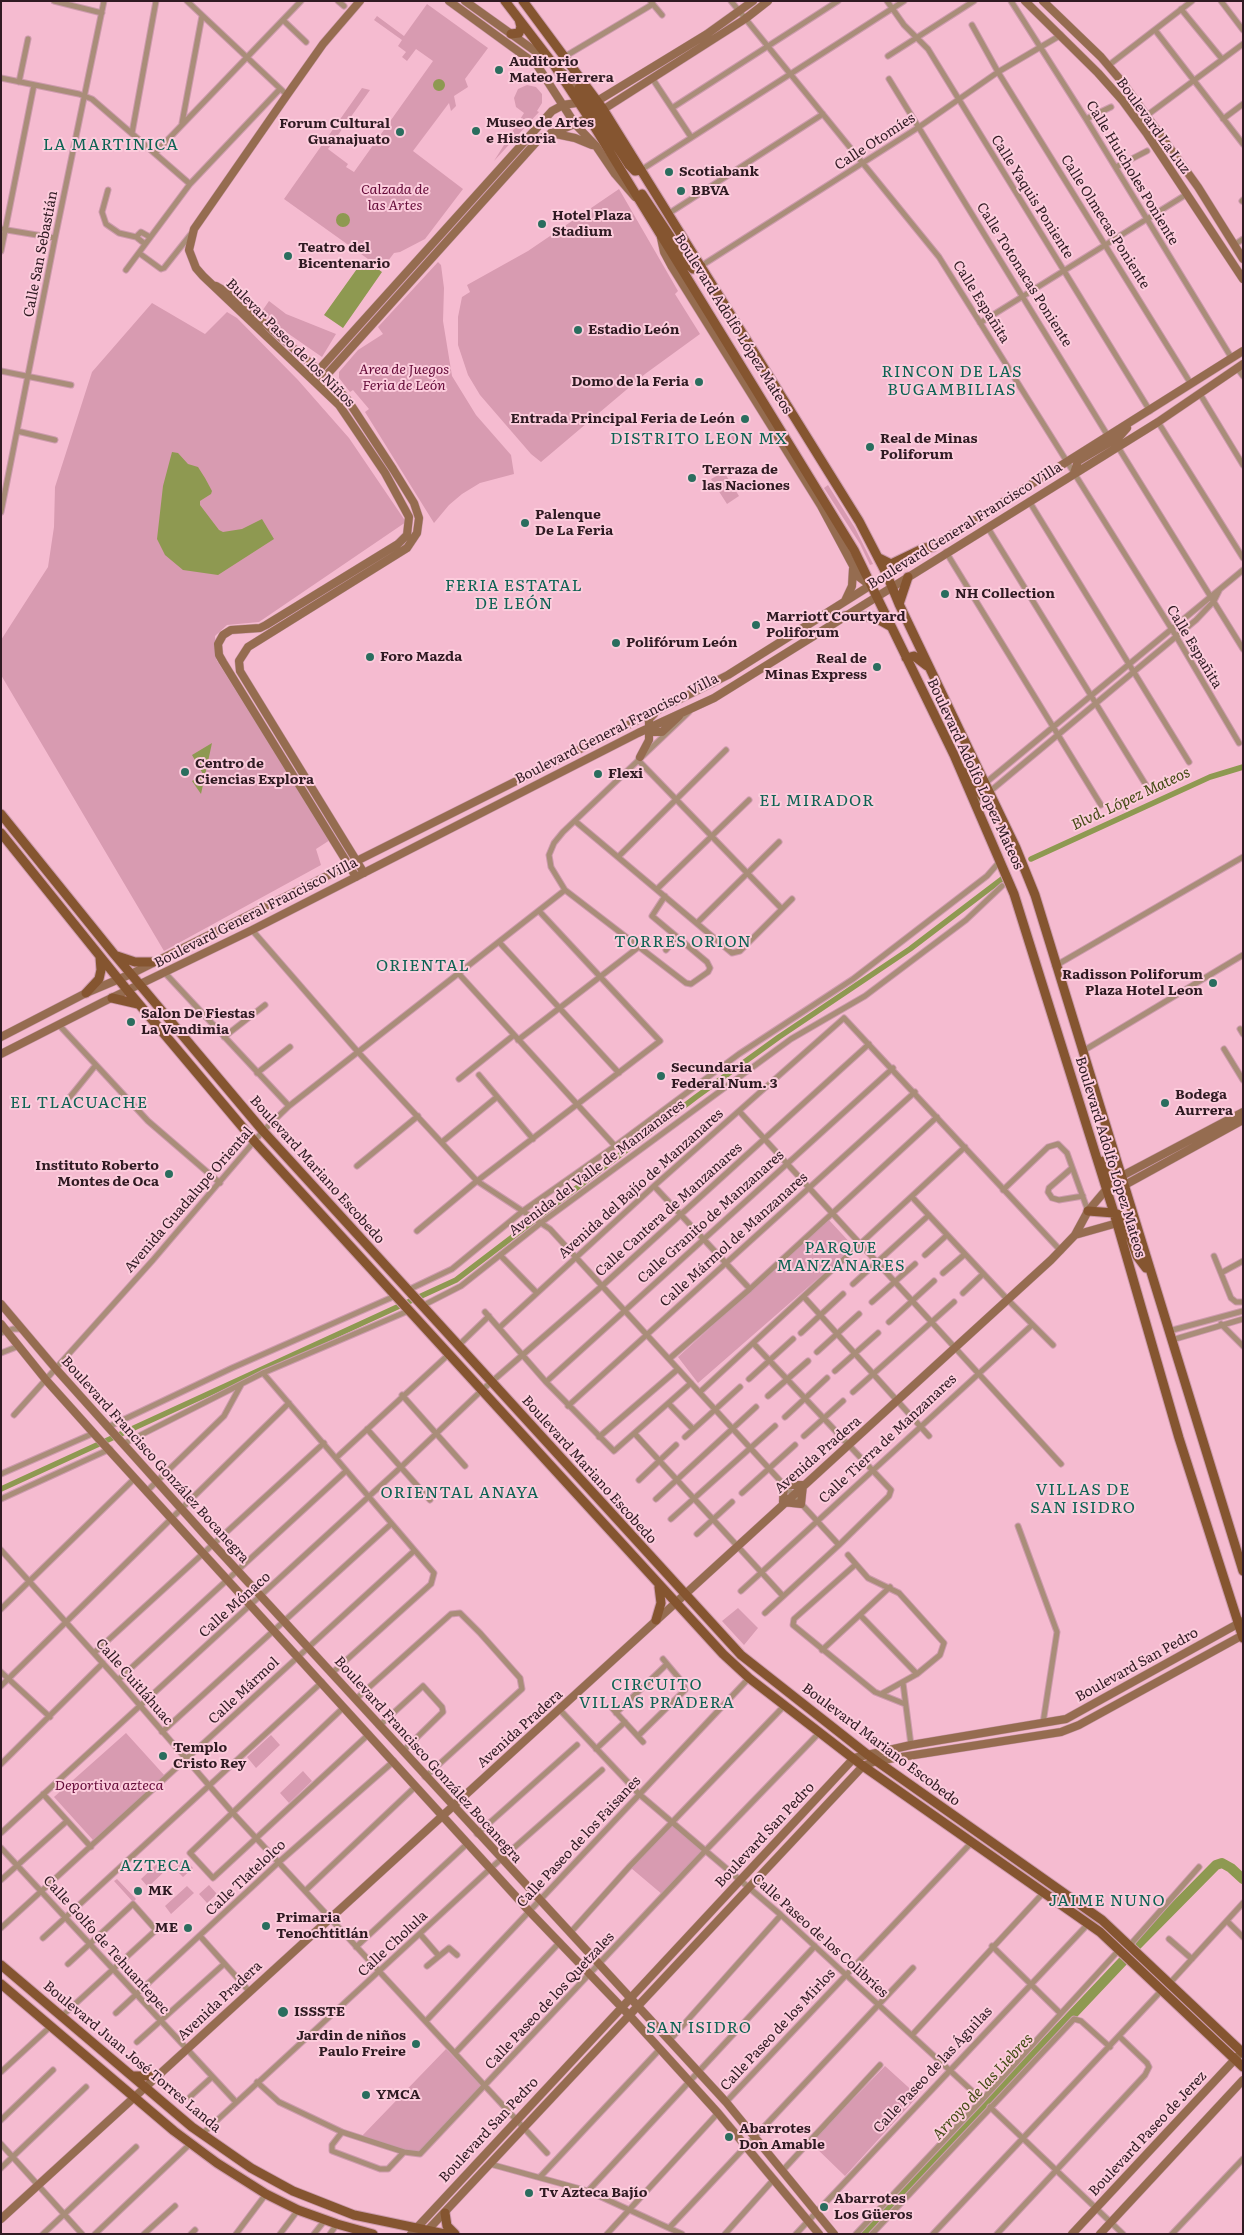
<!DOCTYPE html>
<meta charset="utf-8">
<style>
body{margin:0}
#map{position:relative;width:1244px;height:2235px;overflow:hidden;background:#f5bbd0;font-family:Literata,serif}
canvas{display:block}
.frame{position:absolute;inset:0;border:2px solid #2f1a22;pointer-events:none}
</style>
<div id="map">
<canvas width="1244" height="2235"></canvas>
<div class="frame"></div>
</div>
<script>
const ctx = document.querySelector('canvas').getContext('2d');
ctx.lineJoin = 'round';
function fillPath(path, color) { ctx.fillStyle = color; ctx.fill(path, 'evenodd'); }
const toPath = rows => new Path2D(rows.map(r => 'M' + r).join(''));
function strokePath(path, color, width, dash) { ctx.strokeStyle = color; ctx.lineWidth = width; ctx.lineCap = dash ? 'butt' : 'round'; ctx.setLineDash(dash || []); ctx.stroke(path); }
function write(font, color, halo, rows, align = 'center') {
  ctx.font = font + ' Literata,serif'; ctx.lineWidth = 4; ctx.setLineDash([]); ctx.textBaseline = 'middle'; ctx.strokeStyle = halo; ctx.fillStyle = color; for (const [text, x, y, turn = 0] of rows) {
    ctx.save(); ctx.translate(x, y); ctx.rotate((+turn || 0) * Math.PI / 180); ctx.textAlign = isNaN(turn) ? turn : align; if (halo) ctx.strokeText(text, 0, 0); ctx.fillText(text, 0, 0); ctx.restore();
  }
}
fillPath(toPath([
 [427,4,488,48,465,79,468,87,454,96,456,106,451,111,449,103,413,151,463,189,425,239,400,252,394,253,382,269,284,199,362,88,370,90,328,149,348,164,346,167,354,172,433,61,416,49,407,61,402,57,406,52,398,46,402,40,374,20,377,16,404,36],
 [527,85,536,87,542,94,542,103,537,111,539,112,494,161,524,113,516,107,514,98,518,89],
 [619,189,678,291,675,294,700,334,645,374,541,462,531,454,480,395,468,375,458,345,458,317,462,297,470,292,467,285,528,251],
 [438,262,441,265,444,288,443,321,452,376,476,415,511,455,514,474,480,483,462,494,449,505,434,523,365,412,369,409,353,390,350,392,339,378,339,372,358,350,383,334,378,327],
 [269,301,286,314,336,334,322,357,260,314],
 [152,303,205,334,227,312,237,318,298,380,349,438,406,522,259,622,227,625,215,636,216,659,330,840,316,849,321,865,164,951,1,675,1,640,48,567,54,527,55,487,92,372],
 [734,430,739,439,750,432,752,435,735,444,729,434],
 [724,472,739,496,727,504,711,479],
 [828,485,855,528,873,564,870,565,860,544,824,488],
 [829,1220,854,1247,698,1383,678,1357],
 [738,1608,758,1628,744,1645,722,1621],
 [126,1733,165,1776,93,1840,54,1797],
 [271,1735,280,1745,256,1768,247,1757],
 [303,1771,312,1781,289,1803,280,1793],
 [673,1825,702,1851,663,1895,631,1868],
 [184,1859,193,1868,183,1877,174,1868],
 [161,1860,168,1868,148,1887,141,1879],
 [117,1879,136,1899,133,1902,114,1881],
 [209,1885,217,1894,207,1903,199,1894],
 [187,1886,194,1893,171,1914,165,1906],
 '164 1928a6 6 0 1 1 12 0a6 6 0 1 1-12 0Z',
 [446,2049,481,2086,418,2152,402,2150,361,2137],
 [885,2066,918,2096,845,2176,811,2143]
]), '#d89bb1');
fillPath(toPath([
 '433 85a6 6 0 1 1 12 0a6 6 0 1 1-12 0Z',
 '336 220a7 7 0 1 1 14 0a7 7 0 1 1-14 0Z',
 [364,259,382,272,343,328,324,315],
 [172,452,178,453,188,464,198,467,205,478,212,491,211,494,200,501,200,505,219,530,223,532,242,529,262,519,274,539,218,575,183,570,165,555,157,539,163,486],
 [212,743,201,794,192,781,203,774,192,755]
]), '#8e9951');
strokePath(toPath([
 [1031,859,1210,777,1243,767],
 [1,1489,456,1280,696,1097,779,1037,910,949,1002,879]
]), '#8e9951', 5.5);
strokePath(toPath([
 [1137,1945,1216,1865,1222,1863,1231,1868,1243,1879],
 [865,2234,1123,1961]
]), '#8e9951', 10);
const street = toPath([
 [54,1,102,13],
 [187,1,287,95],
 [338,1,344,6],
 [731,1,939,257,1176,636,1239,743],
 [887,1,904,25,928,49,1150,411],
 [1011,1,1086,119,1231,357],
 [1221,1,1243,30],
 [651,2,662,15],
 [1181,9,1222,59],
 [283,20,306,42],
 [972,25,998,72,1191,384],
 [1155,30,1243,144],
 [888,56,974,1],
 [564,57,653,4],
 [1109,65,1192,1],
 [1,78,79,94,92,99,190,184],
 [652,78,691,137],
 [889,79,1108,436],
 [19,82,28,39],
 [672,108,838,1],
 [1086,119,1111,107],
 [1223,119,1243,104],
 [1138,122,1243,44],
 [182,123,202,16],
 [132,133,156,1],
 [155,153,301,1],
 [1116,167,1147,151],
 [641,170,904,1],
 [108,190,102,212,106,224,119,233,136,237,145,244],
 [1242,201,1243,200],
 [668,214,823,114],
 [1,229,55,238],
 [136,237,141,232,150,237],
 [1234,245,1243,239],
 [1,251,34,85],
 [139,253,161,269,164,268,191,234],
 [701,266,919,127,998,72,1061,35],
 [126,270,190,184,280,89],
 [980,323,1187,194],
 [1237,368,1243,376],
 [1,371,71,385],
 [1200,394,1243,465],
 [1158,422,1243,558],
 [17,431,55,440],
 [1118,447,1243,649],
 [1029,501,1189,762],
 [1,512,55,238,104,1],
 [988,528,1149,790],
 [946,552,1101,805],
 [638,760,782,909],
 [983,785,1243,570],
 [974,802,988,793,1196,620,1214,601,1219,591],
 [575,821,732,953,740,951,792,899],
 [618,857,726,750],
 [657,889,749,800],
 [665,896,652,916,707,962,710,968,708,972,691,984,686,983,565,890,551,867,549,855,554,843,563,832,689,712],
 [698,922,779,842],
 [252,930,358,1052,477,1181,550,1229,839,1545],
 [499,942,619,1073],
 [666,950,677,937],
 [1055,966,1243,857],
 [165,973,289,1106],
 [459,974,615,1146],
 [59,1025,148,1121,220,1183],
 [1240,1029,1243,1034],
 [224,1037,265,1005],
 [518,1040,640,946],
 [1224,1049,1243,1080],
 [1083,1051,1243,955],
 [257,1073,290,1047],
 [479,1075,533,1139],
 [459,1079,514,1035],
 [70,1097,95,1066],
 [739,1111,1061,1464],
 [442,1142,497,1097],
 [357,1166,418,1116],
 [1072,1168,1049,1188,1048,1192,1052,1198,1059,1200,1083,1196],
 [654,1186,750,1289],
 [1003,1190,1048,1147,1058,1144,1067,1153,1088,1211],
 [912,1197,1008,1300,1053,1345],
 [417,1231,477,1181,660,1041,539,911],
 [500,1255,537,1293],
 [925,1255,947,1235],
 [1214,1256,1231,1298,1236,1302,1243,1302],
 [943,1273,965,1254],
 [1221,1273,1243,1261],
 [853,1284,929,1215],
 [408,1290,452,1269,524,1210,615,1146,739,1054,853,979,987,876,1001,860],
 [963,1293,983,1274],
 [804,1297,929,1436],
 [872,1302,915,1264],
 [422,1306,461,1286,542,1222,791,1039,865,996,966,920,1002,886],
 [485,1312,546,1382,614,1451,691,1383],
 [889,1322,934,1281],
 [1221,1324,1243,1346],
 [499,1328,654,1186,844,1018,1061,1251],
 [1169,1331,1243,1311],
 [1,1333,13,1329,21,1329],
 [801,1333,843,1294],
 [1172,1340,1243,1319],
 [753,1343,891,1490,889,1496,839,1545,765,1613],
 [458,1346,489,1316],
 [817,1352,859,1314],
 [1,1353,19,1346],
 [669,1359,750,1289,937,1117],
 [835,1371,878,1333],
 [263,1373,434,1573,431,1584,332,1673],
 [749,1379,793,1339],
 [546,1382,893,1068],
 [700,1392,965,1147],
 [853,1392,954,1302],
 [402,1395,465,1466],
 [768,1396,808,1361],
 [669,1404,693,1429],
 [568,1406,915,1092],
 [14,1415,153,1260,263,1131,289,1106,565,890],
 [785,1417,827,1378],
 [108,1427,232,1368,395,1296],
 [367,1429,430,1500],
 [635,1434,783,1596],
 [804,1436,843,1401],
 [599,1437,678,1369],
 [685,1437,740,1387],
 [123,1444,263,1373,408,1311],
 [336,1458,448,1355],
 [1,1474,94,1433],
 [639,1480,676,1445],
 [148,1490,224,1416,241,1385],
 [742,1493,795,1445],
 [1,1499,110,1449],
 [656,1499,756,1407],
 [671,1519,775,1426],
 [1018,1526,1057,1632,1043,1723],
 [697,1534,732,1502],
 [1,1550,118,1680,232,1812,547,2153],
 [848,1555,868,1578,899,1593,944,1643,940,1655,917,1674,881,1694],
 [855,1565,794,1619,793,1625,875,1692,905,1704],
 [741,1591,1032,1325],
 [1,1609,135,1478],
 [860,1615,917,1674],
 [822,1650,890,1587],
 [94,1653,324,1443],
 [1,1672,50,1717],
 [118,1680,346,1471],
 [903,1683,911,1745],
 [1,1686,289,1403],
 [356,1699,451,1614,460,1613,480,1633,520,1678,522,1689,425,1777],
 [344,1707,190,1853,213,1878,369,1734],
 [612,1708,643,1742],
 [560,1710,639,1794,781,1915,982,2100],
 [616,1713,667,1664],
 [379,1726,423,1686,442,1707,443,1712,403,1751],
 [162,1732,391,1524],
 [638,1736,685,1690,683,1683,663,1659],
 [596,1749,625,1722],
 [1,1764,103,1663],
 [43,1794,91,1847],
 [1,1833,400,1468,481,1391,602,1286,869,1044],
 [477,1834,577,1745],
 [1,1848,236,2102],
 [1,1880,67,1821],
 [305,1891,416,1786],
 [1227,1921,1243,1937],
 [1,1928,414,1551],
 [570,1933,629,1867,785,1705],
 [420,1934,439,1956],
 [200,1936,249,1991],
 [43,1938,322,1682],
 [1169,1939,1192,1959],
 [1130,1945,1199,1867],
 [992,1946,1060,2013],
 [356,1947,468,1843],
 [427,1966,449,1948,457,1955],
 [1169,1984,1243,1903],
 [116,2013,279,1862,394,1761],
 [62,2016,156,1930,133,1904,68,1964],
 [426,2021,749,1678],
 [912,2035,1044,1892],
 [669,2041,781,1915],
 [137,2042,224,1964],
 [455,2053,560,1942],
 [1,2072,51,2026],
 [257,2082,279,2102,342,2132,404,2152,420,2154,706,1850,820,1732],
 [190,2097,212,2077],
 [726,2102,971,1843],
 [990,2107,1123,2234],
 [1,2120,53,2070],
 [342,2132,332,2145,332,2151,380,2169,388,2169,404,2152],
 [201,2135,491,1868,602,1770],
 [1,2144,82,2234],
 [490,2164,588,2191,682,2234],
 [1,2168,86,2087],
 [783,2170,880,2065],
 [540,2177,660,2049],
 [588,2191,815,1946],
 [670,2227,913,1968],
 [43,2234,136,2147],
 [95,2234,190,2144],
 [144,2234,175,2206],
 [191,2234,195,2230],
 [236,2234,266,2194],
 [280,2234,298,2210],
 [314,2234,325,2220],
 [330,2234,337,2224],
 [607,2234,718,2113],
 [725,2234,774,2179],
 [796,2234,1088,1924],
 [856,2234,982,2100,1119,1950],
 [872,2234,1074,2019,1081,2021,1110,2047],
 [933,2234,1161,1991],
 [997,2234,1145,2075,1149,2067,1147,2063,1120,2037],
 [1172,2234,1243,2159]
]);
const secondary = toPath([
 [449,1,537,65,575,124,596,146,615,174,635,197],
 [465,1,549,61],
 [1025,1,1098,73,1122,100,1147,134,1243,279],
 [1043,1,1101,57,1123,83,1198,187,1243,259],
 [562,72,583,91],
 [594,103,707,34,753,1],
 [551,133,575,138,592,145],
 [661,238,664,252,672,267,821,506,859,577,871,586],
 [216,286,230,294,276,333,325,376,347,399,393,469,414,503,419,518,417,533,407,548,248,647,239,661,240,671,364,873],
 [316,373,552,111,563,105,583,102],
 [323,379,539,139,593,116,745,19,768,1],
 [1074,473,1078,461,1119,437,1127,428],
 [845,601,852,586,853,569],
 [650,727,654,732,662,732,679,716],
 [640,757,649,740,649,719,654,714],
 [356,877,223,662,219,655,218,644,223,635,231,630,260,628,266,625,398,544,407,535,409,517,385,473,339,405,203,276,196,268,189,250,194,229,287,95,323,44,360,1],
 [1,1037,86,993,131,974,728,675,1243,351],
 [1,1054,103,1002,252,930,638,733,714,698,1158,422,1243,364],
 [1123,1186,1243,1120],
 [1075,1235,1121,1222],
 [1,1304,56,1369,213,1544,726,2102,834,2234],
 [1,1324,46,1380,98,1438,530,1912,630,2016,718,2113,819,2234],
 [784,1485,803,1485,801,1504,783,1502,784,1485],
 [1,2219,1051,1260,1075,1235,1088,1211,1110,1185,1120,1177,1243,1112],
 [425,2233,863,1766,876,1761,1061,1732,1079,1725,1243,1635],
 [411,2234,854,1758,911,1745,1066,1719,1243,1621],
 [1072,2234,1238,2056],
 [1100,2234,1243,2080]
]);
const primary = toPath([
 [505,1,554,65,589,118,854,550,954,755,1014,894,1114,1213,1179,1438,1243,1638],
 [523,1,603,109,859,521,887,575,899,604,1016,848,1035,895,1243,1571],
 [511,34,519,33,521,27,519,19],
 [579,88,629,165,635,171,641,170],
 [642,194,689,265,693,269,701,266],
 [879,558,891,564,924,548,933,547],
 [899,604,908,577],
 [845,616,874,617,890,626],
 [906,658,914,656,927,666],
 [965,772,983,797],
 [1,814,114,954,263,1131,741,1655,868,1755,1102,1920,1243,2053],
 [1,833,128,991,255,1142,723,1654,749,1678,863,1766,1100,1932,1243,2067],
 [117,956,135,962,153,962],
 [86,993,99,979,101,970,100,957],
 [112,998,138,1004],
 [1103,1161,1114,1184,1123,1186],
 [1088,1211,1114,1213,1123,1216,1137,1256,1146,1268],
 [656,1620,661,1603,659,1587],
 [1,1965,192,2127,251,2168,293,2191,354,2215,445,2234],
 [1,1984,174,2131,217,2163,266,2194,298,2210,337,2224,373,2234],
 [133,2076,157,2076],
 [445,2213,447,2226,455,2234]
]);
strokePath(street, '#cd9bad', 7);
strokePath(secondary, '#cd9bad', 9);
strokePath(primary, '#cd9bad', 11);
strokePath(street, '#a98d79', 5);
strokePath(secondary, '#956c50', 8);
strokePath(primary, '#855530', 9);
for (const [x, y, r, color] of [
 [499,70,5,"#2a6d5e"],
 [476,131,5,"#2a6d5e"],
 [400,132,5,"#2a6d5e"],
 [669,172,5,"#2a6d5e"],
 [681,191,5,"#2a6d5e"],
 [542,224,5,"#2a6d5e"],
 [288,256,5,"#2a6d5e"],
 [578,330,5,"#2a6d5e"],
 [699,382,5,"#2a6d5e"],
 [745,419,5,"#2a6d5e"],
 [870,447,5,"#2a6d5e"],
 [692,478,5,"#2a6d5e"],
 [525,523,5,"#2a6d5e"],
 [945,594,5,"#2a6d5e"],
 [756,625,5,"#2a6d5e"],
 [616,643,5,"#2a6d5e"],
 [370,657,5,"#2a6d5e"],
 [877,667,5,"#2a6d5e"],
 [185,772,5,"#2a6d5e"],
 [598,774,5,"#2a6d5e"],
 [1213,983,5,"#2a6d5e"],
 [131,1022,5,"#2a6d5e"],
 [661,1076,5,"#2a6d5e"],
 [1165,1103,5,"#2a6d5e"],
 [169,1174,5,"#2a6d5e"],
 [163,1756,5,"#2a6d5e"],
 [138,1891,5,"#2a6d5e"],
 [266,1926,5,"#2a6d5e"],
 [188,1928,5,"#2a6d5e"],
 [283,2012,6,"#2a6d5e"],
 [416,2044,5,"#2a6d5e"],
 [366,2095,5,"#2a6d5e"],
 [729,2137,5,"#2a6d5e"],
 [529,2193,5,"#2a6d5e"],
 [824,2207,5,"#2a6d5e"]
]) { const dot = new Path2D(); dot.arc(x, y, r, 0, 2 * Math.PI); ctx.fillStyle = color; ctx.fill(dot); strokePath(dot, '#fcccdc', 2); }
write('bold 14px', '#2f1a22', '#fcccdc', [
 ["Auditorio",509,62],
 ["Mateo Herrera",509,78],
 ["Museo de Artes",486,123],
 ["e Historia",486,139],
 ["Forum Cultural",390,124,"right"],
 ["Guanajuato",390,140,"right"],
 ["Scotiabank",679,172],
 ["BBVA",691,191],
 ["Hotel Plaza",552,216],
 ["Stadium",552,232],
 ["Teatro del",298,248],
 ["Bicentenario",298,264],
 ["Estadio León",588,330],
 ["Domo de la Feria",689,382,"right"],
 ["Entrada Principal Feria de León",735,419,"right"],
 ["Real de Minas",880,439],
 ["Poliforum",880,455],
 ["Terraza de",702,470],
 ["las Naciones",702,486],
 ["Palenque",535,515],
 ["De La Feria",535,531],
 ["NH Collection",955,594],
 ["Marriott Courtyard",766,617],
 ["Poliforum",766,633],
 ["Polifórum León",626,643],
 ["Foro Mazda",380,657],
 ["Real de",867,659,"right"],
 ["Minas Express",867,675,"right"],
 ["Centro de",195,764],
 ["Ciencias Explora",195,780],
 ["Flexi",608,774],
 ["Radisson Poliforum",1203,975,"right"],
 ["Plaza Hotel Leon",1203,991,"right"],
 ["Salon De Fiestas",141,1014],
 ["La Vendimia",141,1030],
 ["Secundaria",671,1068],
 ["Federal Num. 3",671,1084],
 ["Bodega",1175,1095],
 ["Aurrera",1175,1111],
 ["Instituto Roberto",159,1166,"right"],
 ["Montes de Oca",159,1182,"right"],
 ["Templo",173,1748],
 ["Cristo Rey",173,1764],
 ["MK",148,1891],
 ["Primaria",276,1918],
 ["Tenochtitlán",276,1934],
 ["ME",178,1928,"right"],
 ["ISSSTE",294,2012],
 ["Jardin de niños",406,2036,"right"],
 ["Paulo Freire",406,2052,"right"],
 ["YMCA",376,2095],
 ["Abarrotes",739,2129],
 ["Don Amable",739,2145],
 ["Tv Azteca Bajío",539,2193],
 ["Abarrotes",834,2199],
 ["Los Güeros",834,2215]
], 'left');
write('14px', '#2f1a22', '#fcccdc', [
 ["Boulevard La Luz",1153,126,54],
 ["Calle Otomíes",875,142,-33],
 ["Calle Huicholes Poniente",1132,173,59],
 ["Calle Yaquis Poniente",1032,197,58],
 ["Calle Olmecas Poniente",1105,222,58],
 ["Calle San Sebastián",41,254,-79],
 ["Calle Totonacas Poniente",1024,275,58],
 ["Calle Españita",981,302,58],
 ["Boulevard Adolfo López Mateos",733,324,58],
 ["Bulevar Paseo de los Niños",290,343,45],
 ["Boulevard General Francisco Villa",965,526,-32],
 ["Calle Españita",1194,647,59],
 ["Boulevard General Francisco Villa",617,729,-27],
 ["Boulevard Adolfo López Mateos",975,774,65],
 ["Boulevard General Francisco Villa",256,913,-27],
 ["Boulevard Adolfo López Mateos",1110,1157,73],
 ["Avenida del Valle de Manzanares",597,1168,-37],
 ["Boulevard Mariano Escobedo",317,1170,48],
 ["Avenida del Bajío de Manzanares",641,1184,-42],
 ["Avenida Guadalupe Oriental",189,1200,-49],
 ["Calle Cantera de Manzanares",669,1210,-42],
 ["Calle Granito de Manzanares",711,1217,-42],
 ["Calle Mármol de Manzanares",734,1240,-42],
 ["Calle Tierra de Manzanares",888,1439,-43],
 ["Avenida Pradera",818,1455,-41],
 ["Boulevard Francisco González Bocanegra",155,1460,48],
 ["Boulevard Mariano Escobedo",589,1470,48],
 ["Calle Mónaco",235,1605,-42],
 ["Boulevard San Pedro",1137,1665,-29],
 ["Calle Cuitláhuac",134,1682,49],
 ["Calle Mármol",244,1691,-43],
 ["Avenida Pradera",520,1729,-42],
 ["Boulevard Mariano Escobedo",881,1745,37],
 ["Boulevard Francisco González Bocanegra",428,1760,48],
 ["Boulevard San Pedro",765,1835,-47],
 ["Calle Paseo de los Faisanes",579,1842,-47],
 ["Calle Tlatelolco",246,1878,-43],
 ["Calle Paseo de los Colibríes",820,1936,42],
 ["Calle Cholula",393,1944,-43],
 ["Calle Golfo de Tehuantepec",106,1945,48],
 ["Avenida Pradera",220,2001,-43],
 ["Calle Paseo de los Quetzales",550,2001,-47],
 ["Calle Paseo de los Mirlos",778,2030,-47],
 ["Boulevard Juan José Torres Landa",132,2057,40],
 ["Calle Paseo de las Águilas",933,2070,-47],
 ["Boulevard San Pedro",489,2130,-47],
 ["Boulevard Paseo de Jerez",1148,2134,-47]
]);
write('italic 14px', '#650b39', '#fcccdc', [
 ["Calzada de",395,190],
 ["las Artes",395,206],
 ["Area de Juegos",404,370],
 ["Feria de León",404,386],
 ["Deportiva azteca",109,1786]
]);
write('italic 15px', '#434a13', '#fcccdc', [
 ["Blvd. López Mateos",1131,799,-25],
 ["Arroyo de las Liebres",983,2087,-47]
]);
ctx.letterSpacing = '1px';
write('16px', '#0d6353', '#fcccdc', [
 ["LA MARTINICA",111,145],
 ["RINCON DE LAS",952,372],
 ["BUGAMBILIAS",952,390],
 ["DISTRITO LEON MX",699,439],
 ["FERIA ESTATAL",514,586],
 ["DE LEÓN",514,604],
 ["EL MIRADOR",817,801],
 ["TORRES ORION",683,942],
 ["ORIENTAL",423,966],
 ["EL TLACUACHE",79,1103],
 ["PARQUE",841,1248],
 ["MANZANARES",841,1266],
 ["VILLAS DE",1083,1490],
 ["SAN ISIDRO",1083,1508],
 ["ORIENTAL ANAYA",460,1493],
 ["CIRCUITO",657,1685],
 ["VILLAS PRADERA",657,1703],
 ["AZTECA",156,1866],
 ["JAIME NUNO",1107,1901],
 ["SAN ISIDRO",699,2028]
]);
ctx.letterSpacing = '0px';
</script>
